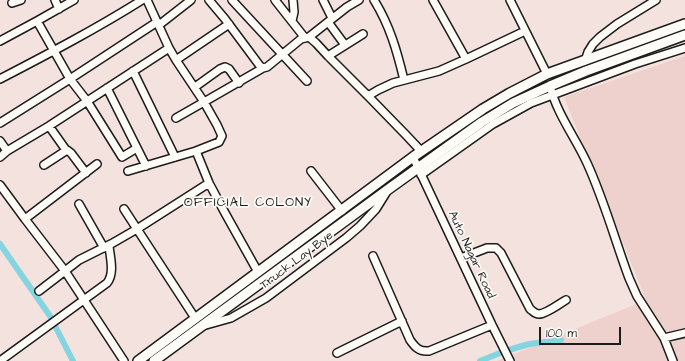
<!DOCTYPE html>
<html>
<head>
<meta charset="utf-8">
<style>
	body { margin:0 }
	#map { position:relative; width:685px; height:361px; overflow:hidden; background:#f4e2de; font-family:"Architects Daughter",sans-serif }
	canvas { display:block }
	.scale { position:absolute; left:539px; top:327px; width:82px; height:18px; box-sizing:border-box; border:2px solid #1c1c1c; border-top:0; padding-left:5px; font-size:12px; line-height:14px; white-space:nowrap; color:#1c1c1c; -webkit-text-stroke:3px #fdfcf7; paint-order:stroke }
</style>
</head>
<body>
<div id="map">
<canvas width="685" height="361"></canvas>
<div class="scale">100 m</div>
</div>
<script>
const context = document.querySelector('canvas').getContext('2d');
context.lineJoin = 'round';
function paint(path, color) { context.fillStyle = color; context.fill(path, 'evenodd'); }
function strokePath(path, color, width, dash) { context.strokeStyle = color; context.lineWidth = width; context.lineCap = dash ? 'butt' : 'round'; context.setLineDash(dash || []); context.stroke(path); }
function write(font, color, halo, rows, align = 'center') {
  context.font = font + ' "Architects Daughter",sans-serif'; context.lineWidth = 3.5; context.setLineDash([]); context.textBaseline = 'middle'; context.strokeStyle = halo; context.fillStyle = color; for (const [text, x, y, turn = 0] of rows) {
    context.save(); context.translate(x, y); context.rotate((+turn || 0) * Math.PI / 180); context.textAlign = isNaN(turn) ? turn : align; if (halo) context.strokeText(text, 0, 0); context.fillText(text, 0, 0); context.restore();
  }
}
paint(new Path2D(`
	M685,56V361H497L646,300L564,97Z`), '#eed0cc');
strokePath(new Path2D(`
	M0,244L50,316L73,361
	M480,361L505,351L529,344L561,340`), '#84d5df', 6);
const minor = new Path2D(`
	M55,0L59,9
	M147,0L169,48L176,60L204,102L176,118
	M209,0L225,19L260,66L263,68
	M232,0L307,81
	M275,0L305,38
	M323,0L332,18
	M374,0C390,26 397,51 404,80
	M433,0L466,59
	M510,0L547,74
	M12,3L21,0
	M37,21L70,79L87,101L122,157L137,148
	M292,21L294,12L293,0
	M328,22L345,45
	M159,25L191,0
	M309,37L316,43L328,56L368,96L406,135L421,151
	M0,41L37,21L74,0
	M328,56L363,34
	M176,60L229,24
	M585,61L588,52L593,44L600,37L617,24L656,0
	M133,71L175,157
	M0,79C48,54 96,29 142,0
	M550,86C557,114 575,137 587,163C604,200 615,240 629,278L637,296L664,338L673,361
	M195,87L220,69L225,67L229,69L239,83
	M107,88L146,166
	M368,96L378,90L393,83L439,71L466,59L525,31
	M0,123L70,79L157,22
	M49,126L66,150
	M0,141L7,151L49,126L169,48
	M0,157L7,151
	M413,157L492,325L510,361
	M44,165L67,150L71,153L86,173
	M128,171L196,151
	M311,171L342,211
	M421,175L493,124L531,103L635,64L685,48
	M0,185L25,219
	M79,204L104,248
	M124,209L137,229L111,244L79,260L65,271L124,361
	M373,256L410,340C415,347 419,352 429,351L492,325
	M461,258L487,248H496L501,253L530,309C533,311 535,314 539,314C546,314 559,304 566,300
	M258,272L225,213L209,183L196,151L219,142L222,136L217,125L204,102L263,68L267,67L301,39L309,37L347,7L359,0
	M39,291L65,271L25,219L97,164
	M195,318L137,229L209,183
	M206,325L231,318L266,298L346,238L360,226L376,209L386,193
	M664,338L685,333
	M337,353L402,321
	M0,361L107,283C115,273 110,257 109,246`);
const major = new Path2D(`
	M138,361L413,157L483,109L510,93L547,74L685,24
	M154,361L390,188L482,122L513,103L550,86L586,71L685,35`);
strokePath(minor, '#1c1c1c', 10);
strokePath(major, '#1c1c1c', 12);
strokePath(minor, '#fdfcf7', 7);
strokePath(major, '#fdfcf7', 9);
write('12px', '#1c1c1c', '#fdfcf7', [
	["Auto Nagar Road",471,255,65],
	["Truck Lay Bye",297,261,-37]
]);
context.letterSpacing = '1px';
write('13px', '#1c1c1c', '#fdfcf7', [
	["OFFICIAL COLONY",248,203]
]);
context.letterSpacing = '0px';
</script>
</body>
</html>
